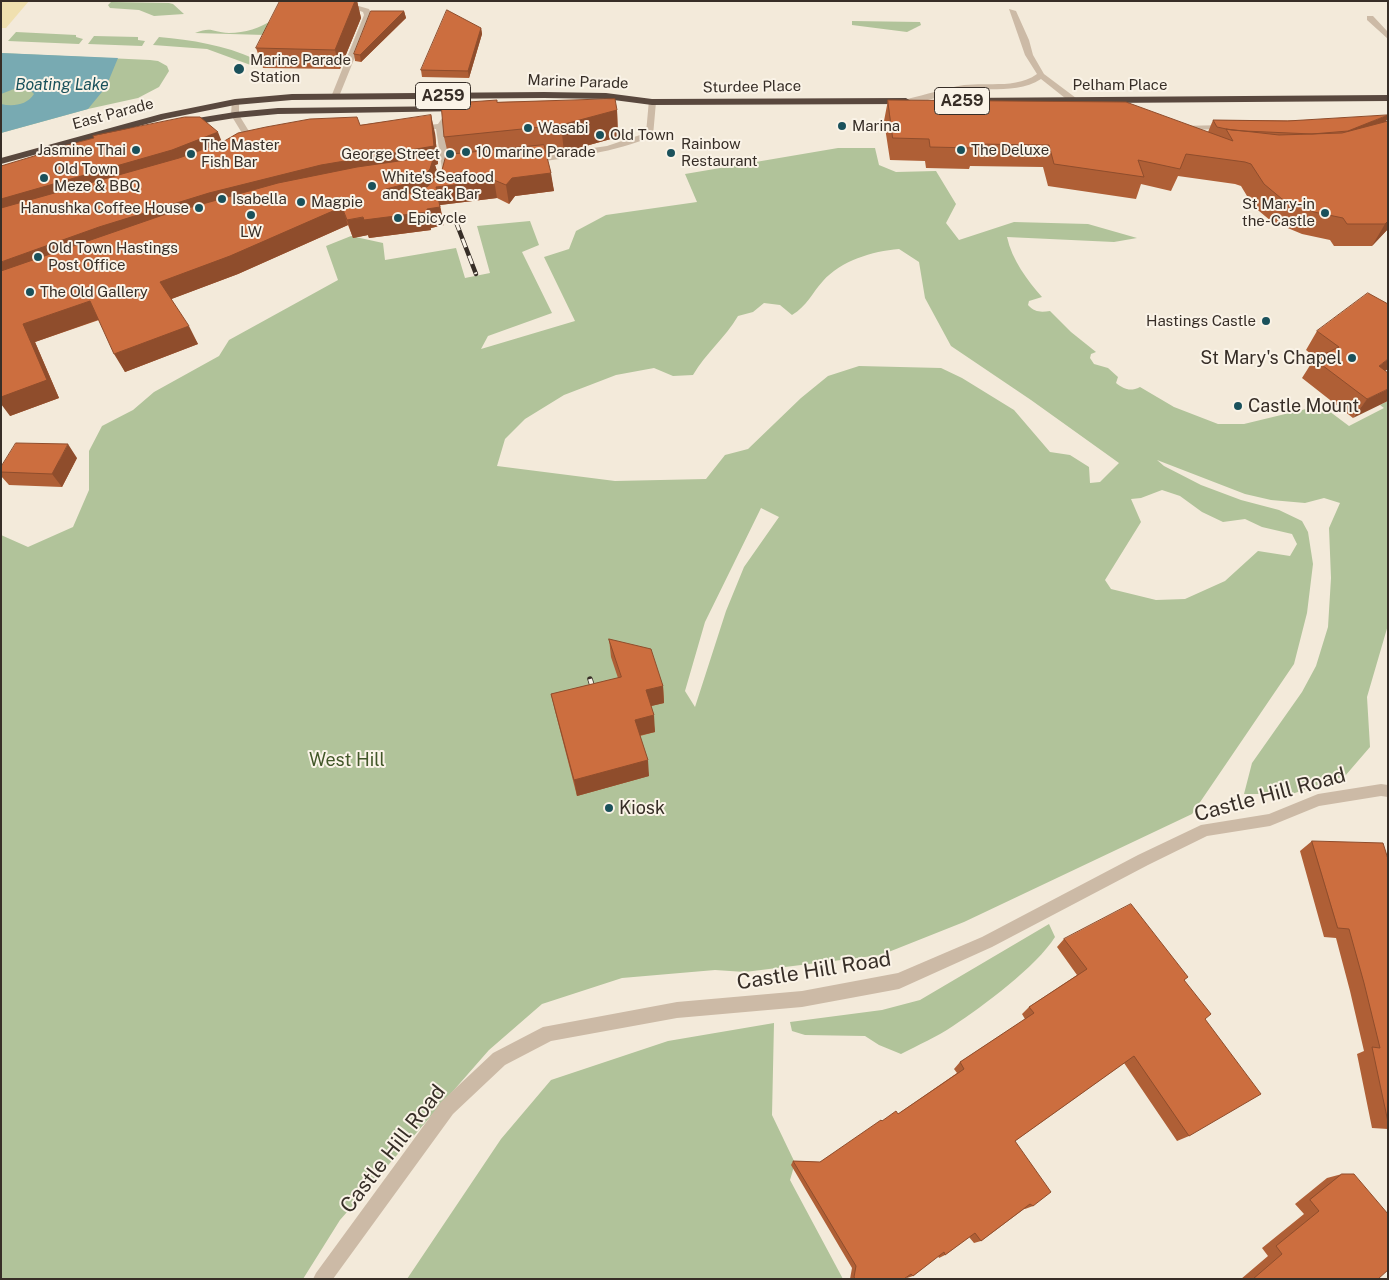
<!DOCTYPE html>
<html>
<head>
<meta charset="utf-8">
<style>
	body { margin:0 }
	#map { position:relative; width:1389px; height:1280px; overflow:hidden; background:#f3eada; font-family:"Public Sans",sans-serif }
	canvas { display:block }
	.frame { position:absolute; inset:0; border:2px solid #372e27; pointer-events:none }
</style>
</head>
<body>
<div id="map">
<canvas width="1389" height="1280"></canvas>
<div class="frame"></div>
</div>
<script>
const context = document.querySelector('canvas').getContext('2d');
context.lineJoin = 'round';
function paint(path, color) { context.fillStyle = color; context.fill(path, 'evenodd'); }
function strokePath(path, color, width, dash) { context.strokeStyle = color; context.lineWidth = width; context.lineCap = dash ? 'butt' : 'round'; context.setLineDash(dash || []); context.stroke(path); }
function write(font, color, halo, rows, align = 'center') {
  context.font = font + ' "Public Sans",sans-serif'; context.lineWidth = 4; context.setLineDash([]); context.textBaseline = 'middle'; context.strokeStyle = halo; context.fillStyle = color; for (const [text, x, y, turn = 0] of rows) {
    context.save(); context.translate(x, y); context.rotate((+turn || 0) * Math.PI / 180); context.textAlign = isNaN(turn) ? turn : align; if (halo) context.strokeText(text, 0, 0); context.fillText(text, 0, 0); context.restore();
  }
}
paint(new Path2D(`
	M111,2L169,3L173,4L184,14L154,16L139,10L110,8L108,5Z
	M274,19L265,35L195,33C212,26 212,32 229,33C245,33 260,28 274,19Z
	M852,21L920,22L921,25L907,32L852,25Z
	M16,32L76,35V37L83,39L79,44L8,41Z
	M94,36L138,37V40L145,41L142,46L88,44Z
	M159,37C192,40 224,45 255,59L253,63L256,67L207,49L153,45Z
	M1,53L150,60L158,61L167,66L169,71L159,87L138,98L88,109L1,133Z
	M838,148H875L879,165L896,172L936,171L956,204L946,223L959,240L1014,222L1088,224L1137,238L1114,242L1007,237C1012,260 1027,280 1042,297L1029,301L1028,305C1035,313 1042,312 1050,311L1071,332L1096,352L1091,354L1090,358L1094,364L1108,368L1118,377L1116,383C1124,389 1130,392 1140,387L1174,407L1218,424H1244L1310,408L1320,410L1325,408L1349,426L1384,408L1380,405L1388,401V625L1367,697L1370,747L1345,776L1292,794H1244L1252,763L1302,692L1316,666L1328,627L1331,578L1329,528L1340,503L1324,498L1305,503L1271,500L1245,494L1157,460L1164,466L1201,485L1241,500L1279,510L1302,521L1308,532L1313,564L1307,613L1294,664L1192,814L964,922L881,955L745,972L715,970L622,978L542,1004L489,1050L340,1220L303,1279H1V535L28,547L73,527L89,490V451L102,426L133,410L154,392L219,356L229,340L338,280L326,246L351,236L383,243L385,260L456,248L465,278L490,273L477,226L530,221L539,245L522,252L552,313L488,336L481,349L575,321L544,257L569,249L576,231L606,215L697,202L685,174ZM899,249L919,262L925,298L951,346L1031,400L1119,463L1100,482L1090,483L1089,467L1070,455L1050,452L1014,410L962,378L941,368L859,366L828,376L801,398L748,449L725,455L706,479L615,481L497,466L505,439L525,419L564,395L616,375L654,368L673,376L693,375C706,353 725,338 738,316L753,312L764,303L780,305L792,315C807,306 812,293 823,281C841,261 872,251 899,249ZM1162,490L1180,496L1202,512L1223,522L1245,519L1262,527L1292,534L1297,544L1290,556L1258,551L1225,581L1185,599L1156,600L1111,589L1105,580L1141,522L1131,499L1141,498ZM761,508L779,517L744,567L726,611L695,707L685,691L705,622Z
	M1049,924L1055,937C1036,967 983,1006 953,1026C937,1037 918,1045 901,1054L879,1045L865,1036L805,1035L792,1031L790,1022L882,1010L920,1000Z
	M774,1023L772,1115L795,1163L790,1180L843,1279H407L501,1139L551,1080L668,1041Z`), '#b1c39a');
paint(new Path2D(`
	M1,1H29L6,28H1Z`), '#f0e0af');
paint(new Path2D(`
	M1,53L118,58L106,87L88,109L1,133V104C13,107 27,105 34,94L30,90L14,89L1,94Z`), '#78aab2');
paint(new Path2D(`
	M311,1H317L318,4L355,5L369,9L372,15L338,99L331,97L364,15L363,12L354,9L312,7Z
	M1009,9L1016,11L1029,40L1033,55L1044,74L1076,98V102H1070L1041,79C1017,95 984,86 957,91C942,95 922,104 907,103V99C926,95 945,88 964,85C989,82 1016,89 1037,74L1025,55Z
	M1367,16H1373L1388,32V39L1367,20Z
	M232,100L239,102V115L255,141L254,143H248L231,115Z
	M649,100L656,102L653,136C614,153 572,157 531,163L527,160L531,157L607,146L646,133Z
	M449,108L456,110L444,126L450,169L446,177L443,178L439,175L442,169L436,129L418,130L414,128L418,126L438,124Z
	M1226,125H1229V129L1179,130L1175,128L1179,126Z
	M1381,784L1388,785V797L1381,796L1319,806L1270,826L1207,836L1148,865L992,947L899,989L802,1007L677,1018L551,1041L505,1065L453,1114L333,1279H313L316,1273L441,1102L493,1053L543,1027L677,1002L802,991L898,973L982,937L1138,855L1201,825L1269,814L1318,794Z`), '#ccbaa6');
paint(new Path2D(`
	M544,92L606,93L652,99L906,98L911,101L906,104L652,105L606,99L544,98L292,100L235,105L165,119L1,164V158L161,114L235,99L292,94Z
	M1388,95V101L959,104L954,101L959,98Z
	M461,106L464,107V111L278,114L235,118L185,126L180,123L185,120L235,112L278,108Z`), '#59483e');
const railFar1 = new Path2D(`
	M456,222L476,274`);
const rail = new Path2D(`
	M590,679L596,698`);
strokePath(railFar1, '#372e27', 4.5);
strokePath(rail, '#372e27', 5.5);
strokePath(railFar1, '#faf3e7', 3, [9]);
strokePath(rail, '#faf3e7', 4, [11]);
paint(new Path2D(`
	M355,1H357L361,18L340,69L263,68L256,48Z
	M404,11L406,18L361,62L355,61L354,54Z
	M481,28L482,34L469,78L422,77L421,70Z
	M888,100L1208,132L1213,120L1386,121L1388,229L1372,246H1334L1330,240L1302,234L1271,221L1253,206L1241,186L1235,184L1178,176L1171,191L1141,184L1136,199L1048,186L1043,167L970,166L969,169L926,168L925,161L890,160L884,121Z
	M497,102L617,110L618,137L564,152L546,154L554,191L515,196L509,204L497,198L440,205L444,225L431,228V230L369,238L368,235L353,238L348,225L238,274L171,299L198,344L125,372L99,320L35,342L59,398L10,416L1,166L222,142L360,125L435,133L438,164L435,165L438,174L436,179L442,170L448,154L444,137Z
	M1317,331L1388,373L1353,418L1302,378L1314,359L1316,358L1306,350Z
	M77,458L62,487L9,485L1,476V467Z
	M609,639L663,686L664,703L651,706L655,732L640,736L649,776L577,796L555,711L551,694L618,678L611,657Z
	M1312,841L1388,859V1129L1372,1128L1357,1054L1364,1051L1350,991L1336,938L1324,937L1300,851Z
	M1064,939L1184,980L1205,1019L1189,1136L1177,1141L1124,1063L1015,1141L1033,1206L1025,1209H1024L981,1241L974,1243L969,1237L945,1255L939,1258L938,1256L913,1276L907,1278V1277L904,1279H850L852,1268L791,1165L793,1161L820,1162L882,1121L898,1114L957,1073L954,1069L960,1062L1025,1019L1022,1014L1029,1007L1077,975L1057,947Z
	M1342,1174L1378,1279H1241L1268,1256L1262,1248L1304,1214L1295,1204L1327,1178Z`), '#af5f36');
paint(new Path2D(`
	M355,1H357L361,18L340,69L335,50Z
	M404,11L406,18L361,62L360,55Z
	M481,28L482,34L469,78L468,71Z
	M617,110L618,137L564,152L561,125Z
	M431,115L435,133L438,164L435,165L438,174L434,187L391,207L384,191L1,284V262L99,227Z
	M1388,115V118L1382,128L1341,144L1348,131Z
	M218,132L225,150L1,220V199Z
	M551,173L554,191L515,196L509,204L506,185L512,178Z
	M494,180L497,198L440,205L436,187Z
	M342,207L348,225L238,274L169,300L160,282Z
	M440,207L444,225L431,228V230L369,238L368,235L353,238L347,220Z
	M1388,221V229L1372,246L1385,224Z
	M90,301L100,319L35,342L59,398L10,416L1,404V397L23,324Z
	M189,326L198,344L125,372L114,354Z
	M1388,359V369L1366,385L1379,366Z
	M1388,389V401L1353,418L1367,399Z
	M68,444L77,458L62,487L52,474Z
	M663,686L664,703L647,707L646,690Z
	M654,715L655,732L637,736L635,720Z
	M648,760L649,776L577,796L574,780Z`), '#8f4d2c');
const building = new Path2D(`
	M280,1H355L335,50L256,48Z
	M447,10L481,28L468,71L421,70Z
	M371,11H404L360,55L354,54Z
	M615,99L617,110L561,125L444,137L441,104L497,100V102Z
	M888,100L1126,102L1233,141L1226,129L1279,135L1342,133L1388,121V221L1385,224H1347L1343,218L1314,212L1282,199L1264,184L1251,164L1245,162L1186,154L1180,169L1138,160L1144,177L1054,164L1049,145L974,144V148L930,147L929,139L893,138Z
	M431,115L434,146L321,165L209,193L99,227L1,262V208L179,158L221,143L238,133L266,127L310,119L357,117L360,125Z
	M1388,115L1348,131L1312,134L1244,131L1231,130L1217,127L1213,120L1287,121Z
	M185,117H200L218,132L172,150L1,199V166L44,153V151L94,138L93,136Z
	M544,145L551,173L512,178L506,185L494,180L436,187L440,207L427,209V212L364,220L363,217L347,220L342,207L230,256L160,282L189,326L114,354L90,301L23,324L47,380L1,397V271L163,215L278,183L357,167L434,156L430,169L421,180L386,189L384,191L393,195L411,193L427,187L438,177L442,170L446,155Z
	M1368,293L1388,304V359L1379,366L1388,373V389L1367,399L1314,359L1339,347L1317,331Z
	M16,443L68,444L52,474L1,472V467Z
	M609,639L651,649L663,686L646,690L654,715L635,720L648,760L574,780L551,694L621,677Z
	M1312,841L1383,843L1388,859V1122L1372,1047L1380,1048L1364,983L1349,929L1338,928Z
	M1131,904L1188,977L1184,980L1211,1014L1205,1019L1261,1094L1189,1136L1134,1056L1015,1141L1051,1192L1033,1206L1030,1204L981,1241L975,1233L945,1255L944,1252L913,1276L911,1274L904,1279H855L854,1277L856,1266L793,1161L820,1162L881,1120L882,1121L896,1111L898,1114L964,1069L960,1062L1034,1013L1029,1007L1087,969L1064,939Z
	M1342,1174H1354L1388,1214V1270L1378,1279H1253L1282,1254L1276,1246L1319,1211L1310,1200Z`);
paint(building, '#cc6e3f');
strokePath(building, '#8f4d2c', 1);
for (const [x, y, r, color] of [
	[239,69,6,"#1a515b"],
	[842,126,5,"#1a515b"],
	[528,128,5,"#1a515b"],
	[600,135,5,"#1a515b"],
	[136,150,5,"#1a515b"],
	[961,150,5,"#1a515b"],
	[466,152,5,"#1a515b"],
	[671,153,5,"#1a515b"],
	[191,154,5,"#1a515b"],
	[450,154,5,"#1a515b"],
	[44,178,5,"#1a515b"],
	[372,186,5,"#1a515b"],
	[222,199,5,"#1a515b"],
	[301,202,5,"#1a515b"],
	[199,208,5,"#1a515b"],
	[1325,213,5,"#1a515b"],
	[251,215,5,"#1a515b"],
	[398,218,5,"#1a515b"],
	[38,257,5,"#1a515b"],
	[30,292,5,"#1a515b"],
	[1266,321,5,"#1a515b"],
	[1352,358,5,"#1a515b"],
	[1238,406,5,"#1a515b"],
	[609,808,5,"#1a515b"]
]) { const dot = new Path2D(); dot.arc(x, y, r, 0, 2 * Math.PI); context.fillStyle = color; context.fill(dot); strokePath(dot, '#faf3e7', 2); }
write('15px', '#372e27', '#faf3e7', [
	["Marine Parade",250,60],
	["Station",250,77],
	["Marina",852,126],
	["Wasabi",538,128],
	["Old Town",610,135],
	["Rainbow",681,144],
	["Restaurant",681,161],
	["The Master",201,145],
	["Fish Bar",201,162],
	["Jasmine Thai",126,150,"right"],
	["The Deluxe",971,150],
	["10 marine Parade",476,152],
	["George Street",440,154,"right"],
	["Old Town",54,169],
	["Meze & BBQ",54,186],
	["White's Seafood",382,177],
	["and Steak Bar",382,194],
	["Isabella",232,199],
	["Magpie",311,202],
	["St Mary-in",1315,204,"right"],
	["the-Castle",1315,221,"right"],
	["Hanushka Coffee House",189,208,"right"],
	["Epicycle",408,218],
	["LW",251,232,"center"],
	["Old Town Hastings",48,248],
	["Post Office",48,265],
	["The Old Gallery",40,292],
	["Hastings Castle",1256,321,"right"]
], 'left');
write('15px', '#372e27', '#faf3e7', [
	["Marine Parade",578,82,2],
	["Pelham Place",1120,85],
	["Sturdee Place",752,87,-1],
	["East Parade",113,114,-15]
]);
write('italic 16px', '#1a515b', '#faf3e7', [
	["Boating Lake",62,85]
]);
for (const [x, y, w] of [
	[443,96,55],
	[962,101,55]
]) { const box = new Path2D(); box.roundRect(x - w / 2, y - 13.5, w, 27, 4); context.fillStyle = '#faf3e7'; context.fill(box); strokePath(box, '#372e27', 1); }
write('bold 16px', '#372e27', null, [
	["A259",443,96],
	["A259",962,101]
]);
write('18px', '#372e27', '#faf3e7', [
	["St Mary's Chapel",1342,358,"right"],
	["Castle Mount",1248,406],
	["Kiosk",619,808]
], 'left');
write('18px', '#425729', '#faf3e7', [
	["West Hill",347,760]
]);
write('21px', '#372e27', '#faf3e7', [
	["Castle Hill Road",1270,795,-15],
	["Castle Hill Road",814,971,-9],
	["Castle Hill Road",393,1149,-52]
]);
</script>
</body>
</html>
